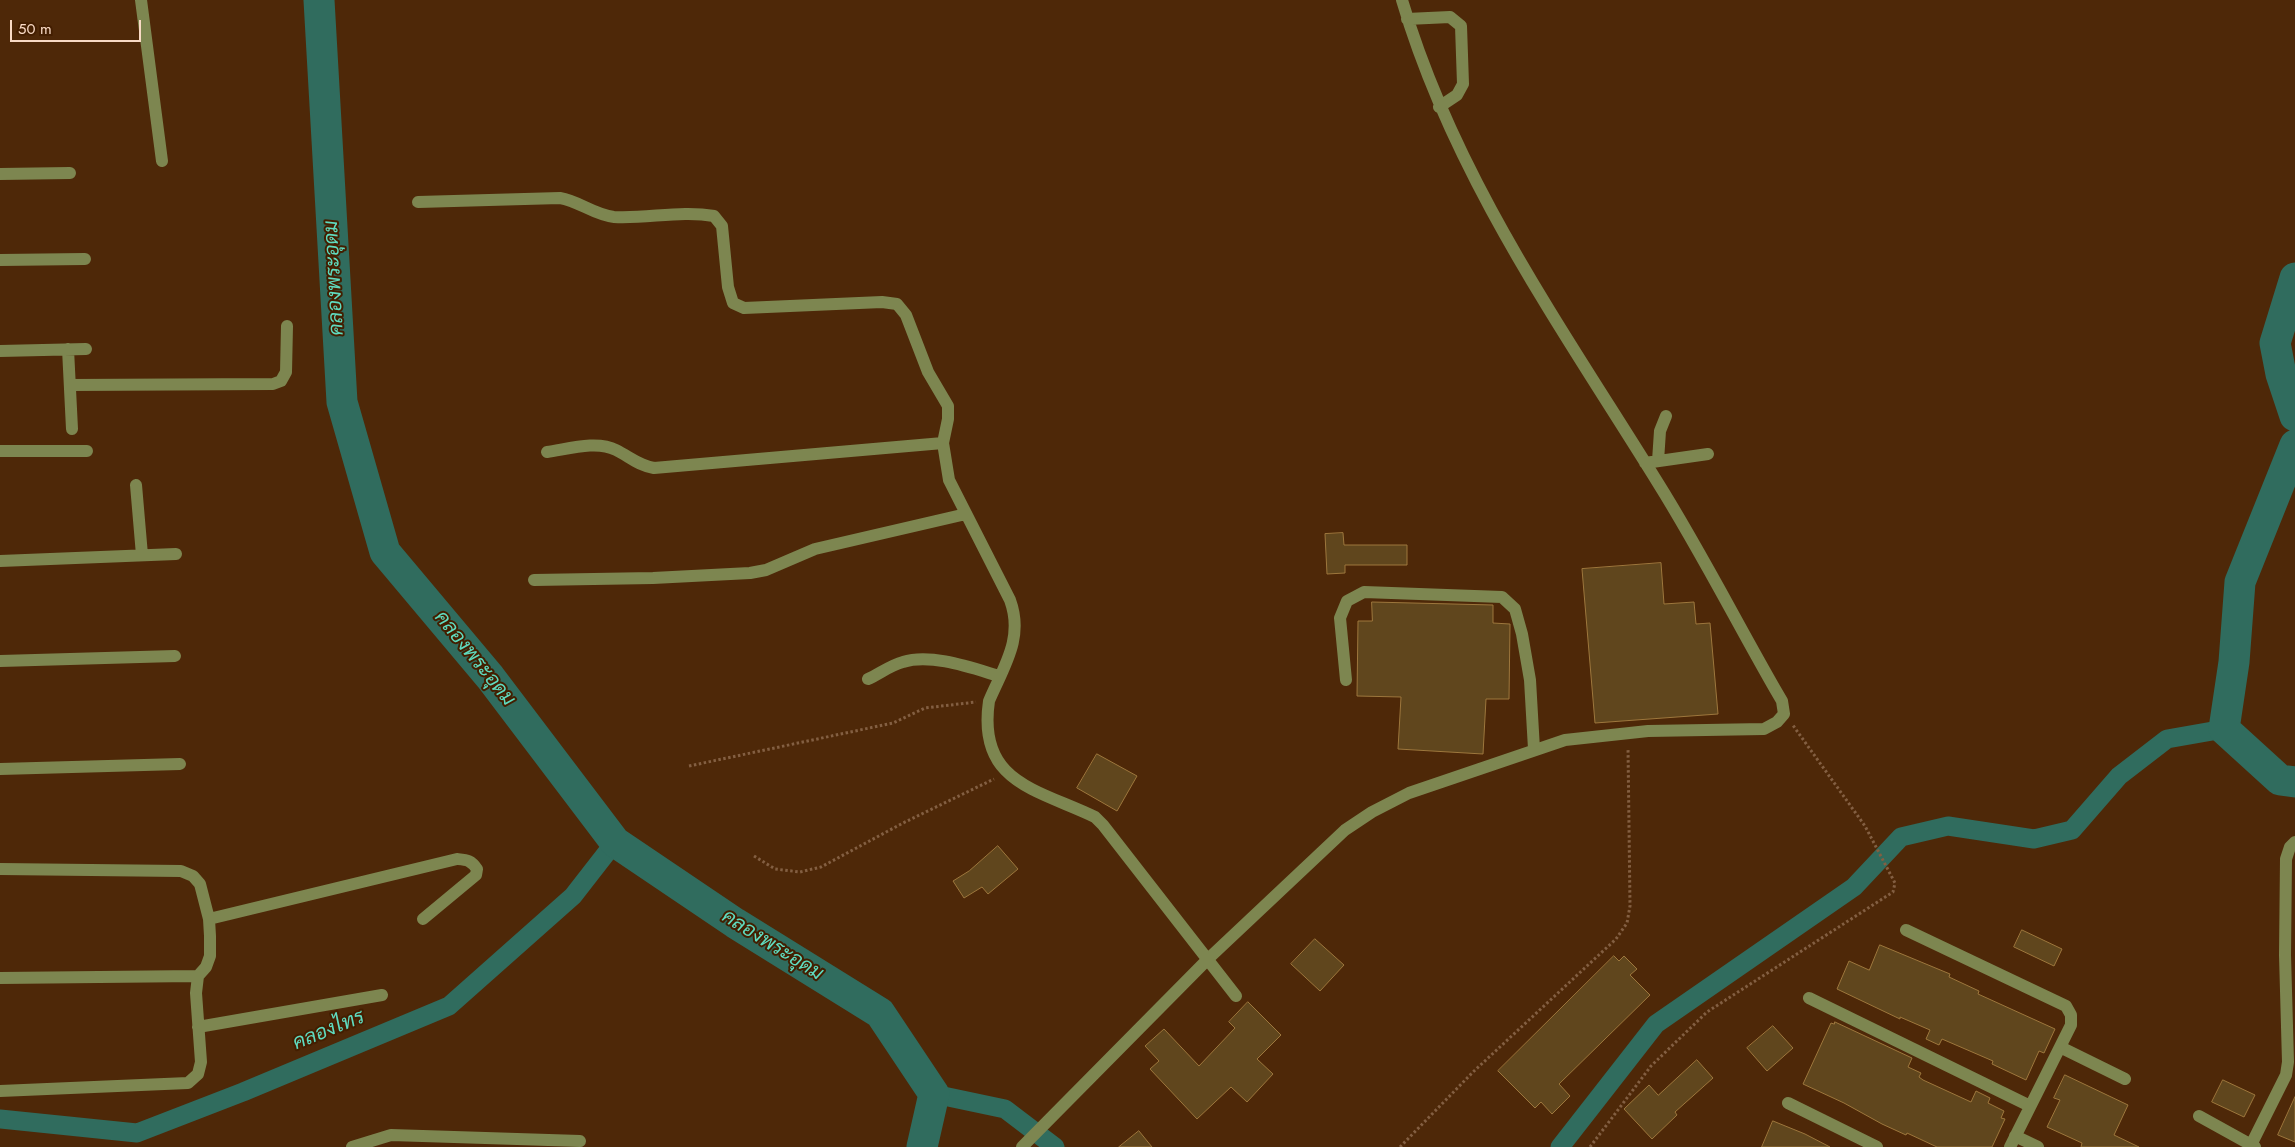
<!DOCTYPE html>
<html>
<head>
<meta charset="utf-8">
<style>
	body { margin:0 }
	#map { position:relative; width:2295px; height:1147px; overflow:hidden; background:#4e2808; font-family:Jost,sans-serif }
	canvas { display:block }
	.scale { position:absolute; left:10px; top:20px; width:131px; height:22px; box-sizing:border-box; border:2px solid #f9dac5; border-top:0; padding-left:6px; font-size:15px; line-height:18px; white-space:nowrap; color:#f9dac5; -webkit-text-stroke:4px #431e00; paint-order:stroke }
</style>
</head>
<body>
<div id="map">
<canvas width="2295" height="1147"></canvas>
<div class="scale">50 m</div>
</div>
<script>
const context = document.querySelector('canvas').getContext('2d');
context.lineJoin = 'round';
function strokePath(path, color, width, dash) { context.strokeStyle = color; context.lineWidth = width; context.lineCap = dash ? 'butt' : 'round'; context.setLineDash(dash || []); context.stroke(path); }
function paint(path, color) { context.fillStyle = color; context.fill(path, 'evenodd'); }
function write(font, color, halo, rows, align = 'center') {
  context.font = font + ' Jost,Sarabun,sans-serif'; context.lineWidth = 4; context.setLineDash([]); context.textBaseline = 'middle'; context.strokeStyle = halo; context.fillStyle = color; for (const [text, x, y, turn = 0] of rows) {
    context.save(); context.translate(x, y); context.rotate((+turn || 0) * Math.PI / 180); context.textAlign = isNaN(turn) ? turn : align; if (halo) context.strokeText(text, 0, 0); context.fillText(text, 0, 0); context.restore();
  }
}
strokePath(new Path2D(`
	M934,1094L1005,1109L1055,1147
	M0,1119L137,1133L243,1092L449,1006L573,896L615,842
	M1560,1147L1656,1024L1854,887L1901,837L1948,826L2034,839L2072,830L2119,776L2167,739L2224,729`), '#306c5e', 19);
strokePath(new Path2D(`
	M319,0L342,402L385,552L490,677L615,842L735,923L880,1013L934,1094L922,1147
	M2295,278L2275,343L2281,374L2295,416
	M2295,445L2240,582L2234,662L2224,729L2280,780L2295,782`), '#306c5e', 31);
const building = new Path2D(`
	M1343,533L1344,545H1407V565H1345V573L1327,574L1325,534Z
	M1661,563L1664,604L1694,602L1696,624L1710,623L1718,714L1595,723L1582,569Z
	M1372,602L1493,605V623L1510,624L1509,699H1486L1483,754L1398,749L1401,697L1357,696L1358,621H1372Z
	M1097,754L1137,776L1117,811L1077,788Z
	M998,846L1018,869L988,894L982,887L964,898L953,881L969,871Z
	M2022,930L2062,949L2054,966L2014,947Z
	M1315,939L1344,965L1320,991L1291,964Z
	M1880,945L1950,974L1949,977L1979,991L1978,994L2055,1029L2044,1053L2039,1051L2026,1080L1992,1064L1993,1061L1942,1039L1939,1045L1926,1039L1930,1030L1900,1017V1019L1837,989L1849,961L1869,970Z
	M1614,956L1619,961L1624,956L1637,969L1630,975L1650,995L1559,1084L1570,1096L1552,1114L1541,1102L1535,1108L1498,1071Z
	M1248,1002L1281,1035L1257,1059L1273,1074L1247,1102L1231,1087L1197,1119L1150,1069L1159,1061L1145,1046L1164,1029L1199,1066L1235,1028L1229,1022Z
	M1835,1022L1912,1058L1908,1067L1921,1073L1919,1077L1923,1080L1971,1102L1976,1091L1990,1098L1988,1103L2004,1111L2001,1118L2005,1119L1992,1147H1937L1907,1133L1906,1135L1882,1124L1844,1103L1803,1084L1831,1023L1834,1024Z
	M1773,1026L1793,1048L1767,1071L1747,1048Z
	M1697,1060L1713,1078L1675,1112L1677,1115L1652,1139L1624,1109L1649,1085L1658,1095Z
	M2065,1075L2128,1105L2114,1135L2139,1147H2081L2082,1143L2047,1127L2060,1100L2054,1098Z
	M2223,1080L2255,1095L2244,1117L2212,1102Z
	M2295,1097V1142L2278,1135Z
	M1773,1121L1805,1134L1830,1147H1762Z
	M1139,1131L1152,1147H1119Z`);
paint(building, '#60461d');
strokePath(building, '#9d773d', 1);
strokePath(new Path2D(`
	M689,766L893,723L925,708L976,702
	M754,856L775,869L800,872L821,867L903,823L994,779
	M1400,1147L1473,1072L1616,939L1627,923L1630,906L1628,748
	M1590,1147L1651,1066L1707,1012L1893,892L1895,883L1865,826L1792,724`), '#835f42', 3, [2.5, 2.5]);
strokePath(new Path2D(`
	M141,0L162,161
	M1407,19L1450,17L1461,26L1463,84L1457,95L1439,107
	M0,174L70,173
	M418,202L560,198C579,201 594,215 614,217C647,219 681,210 714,216L722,226L728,287L733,303L744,308L882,302L897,304L906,315L928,372L948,406V419L943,443
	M0,260L85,259
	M68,349L72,429
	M0,351L86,349
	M70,385L273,384L281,381L286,372L287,326
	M0,451H87
	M547,452C568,449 597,440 616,450C630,457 638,465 654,468L943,443L949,480L1010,600C1024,638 1004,666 989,701C977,783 1037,789 1095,817L1103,825L1236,996
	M1658,461L1660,431L1666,416
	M1645,463L1708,454
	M136,485L142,555
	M0,561L176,554
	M534,580L653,578L750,573L766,570L815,549L966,514
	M0,661L175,656
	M868,679C879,674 891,665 903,662C931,653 972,668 999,676
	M1346,680L1340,618L1347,601L1364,592L1502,597L1515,609L1522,634L1530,680L1534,749
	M0,769L180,764
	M0,869L181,871L193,876L200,884L209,919L210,936V956L206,967L198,976L196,993L201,1062L198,1074L188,1083L0,1091
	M209,919L457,859C467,860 471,860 477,869L476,875L423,919
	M1906,930L2066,1006L2071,1015V1025L2010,1147
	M0,978L198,976
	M1809,998L2030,1106
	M198,1027L382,995
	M2060,1047L2125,1079
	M1788,1103L1877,1147
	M2199,1116L2255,1147
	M2015,1136L2038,1147
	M352,1147L391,1135L580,1141
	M1022,1147L1208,959L1345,830L1372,812L1409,793L1565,740L1648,731L1764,729L1777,722L1784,714L1782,701L1775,689C1736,621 1700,550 1658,483C1562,328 1454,177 1402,0
	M2250,1147L2286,1075L2288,1062L2285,955L2286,859L2290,847L2295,842`), '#7d8650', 12);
write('italic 20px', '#5fdbbf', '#431e00', [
	["คลองพระอุดม",335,278,-93],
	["คลองพระอุดม",474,659,51],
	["คลองพระอุดม",772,946,32],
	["คลองไทร",329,1031,-22]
]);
</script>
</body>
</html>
